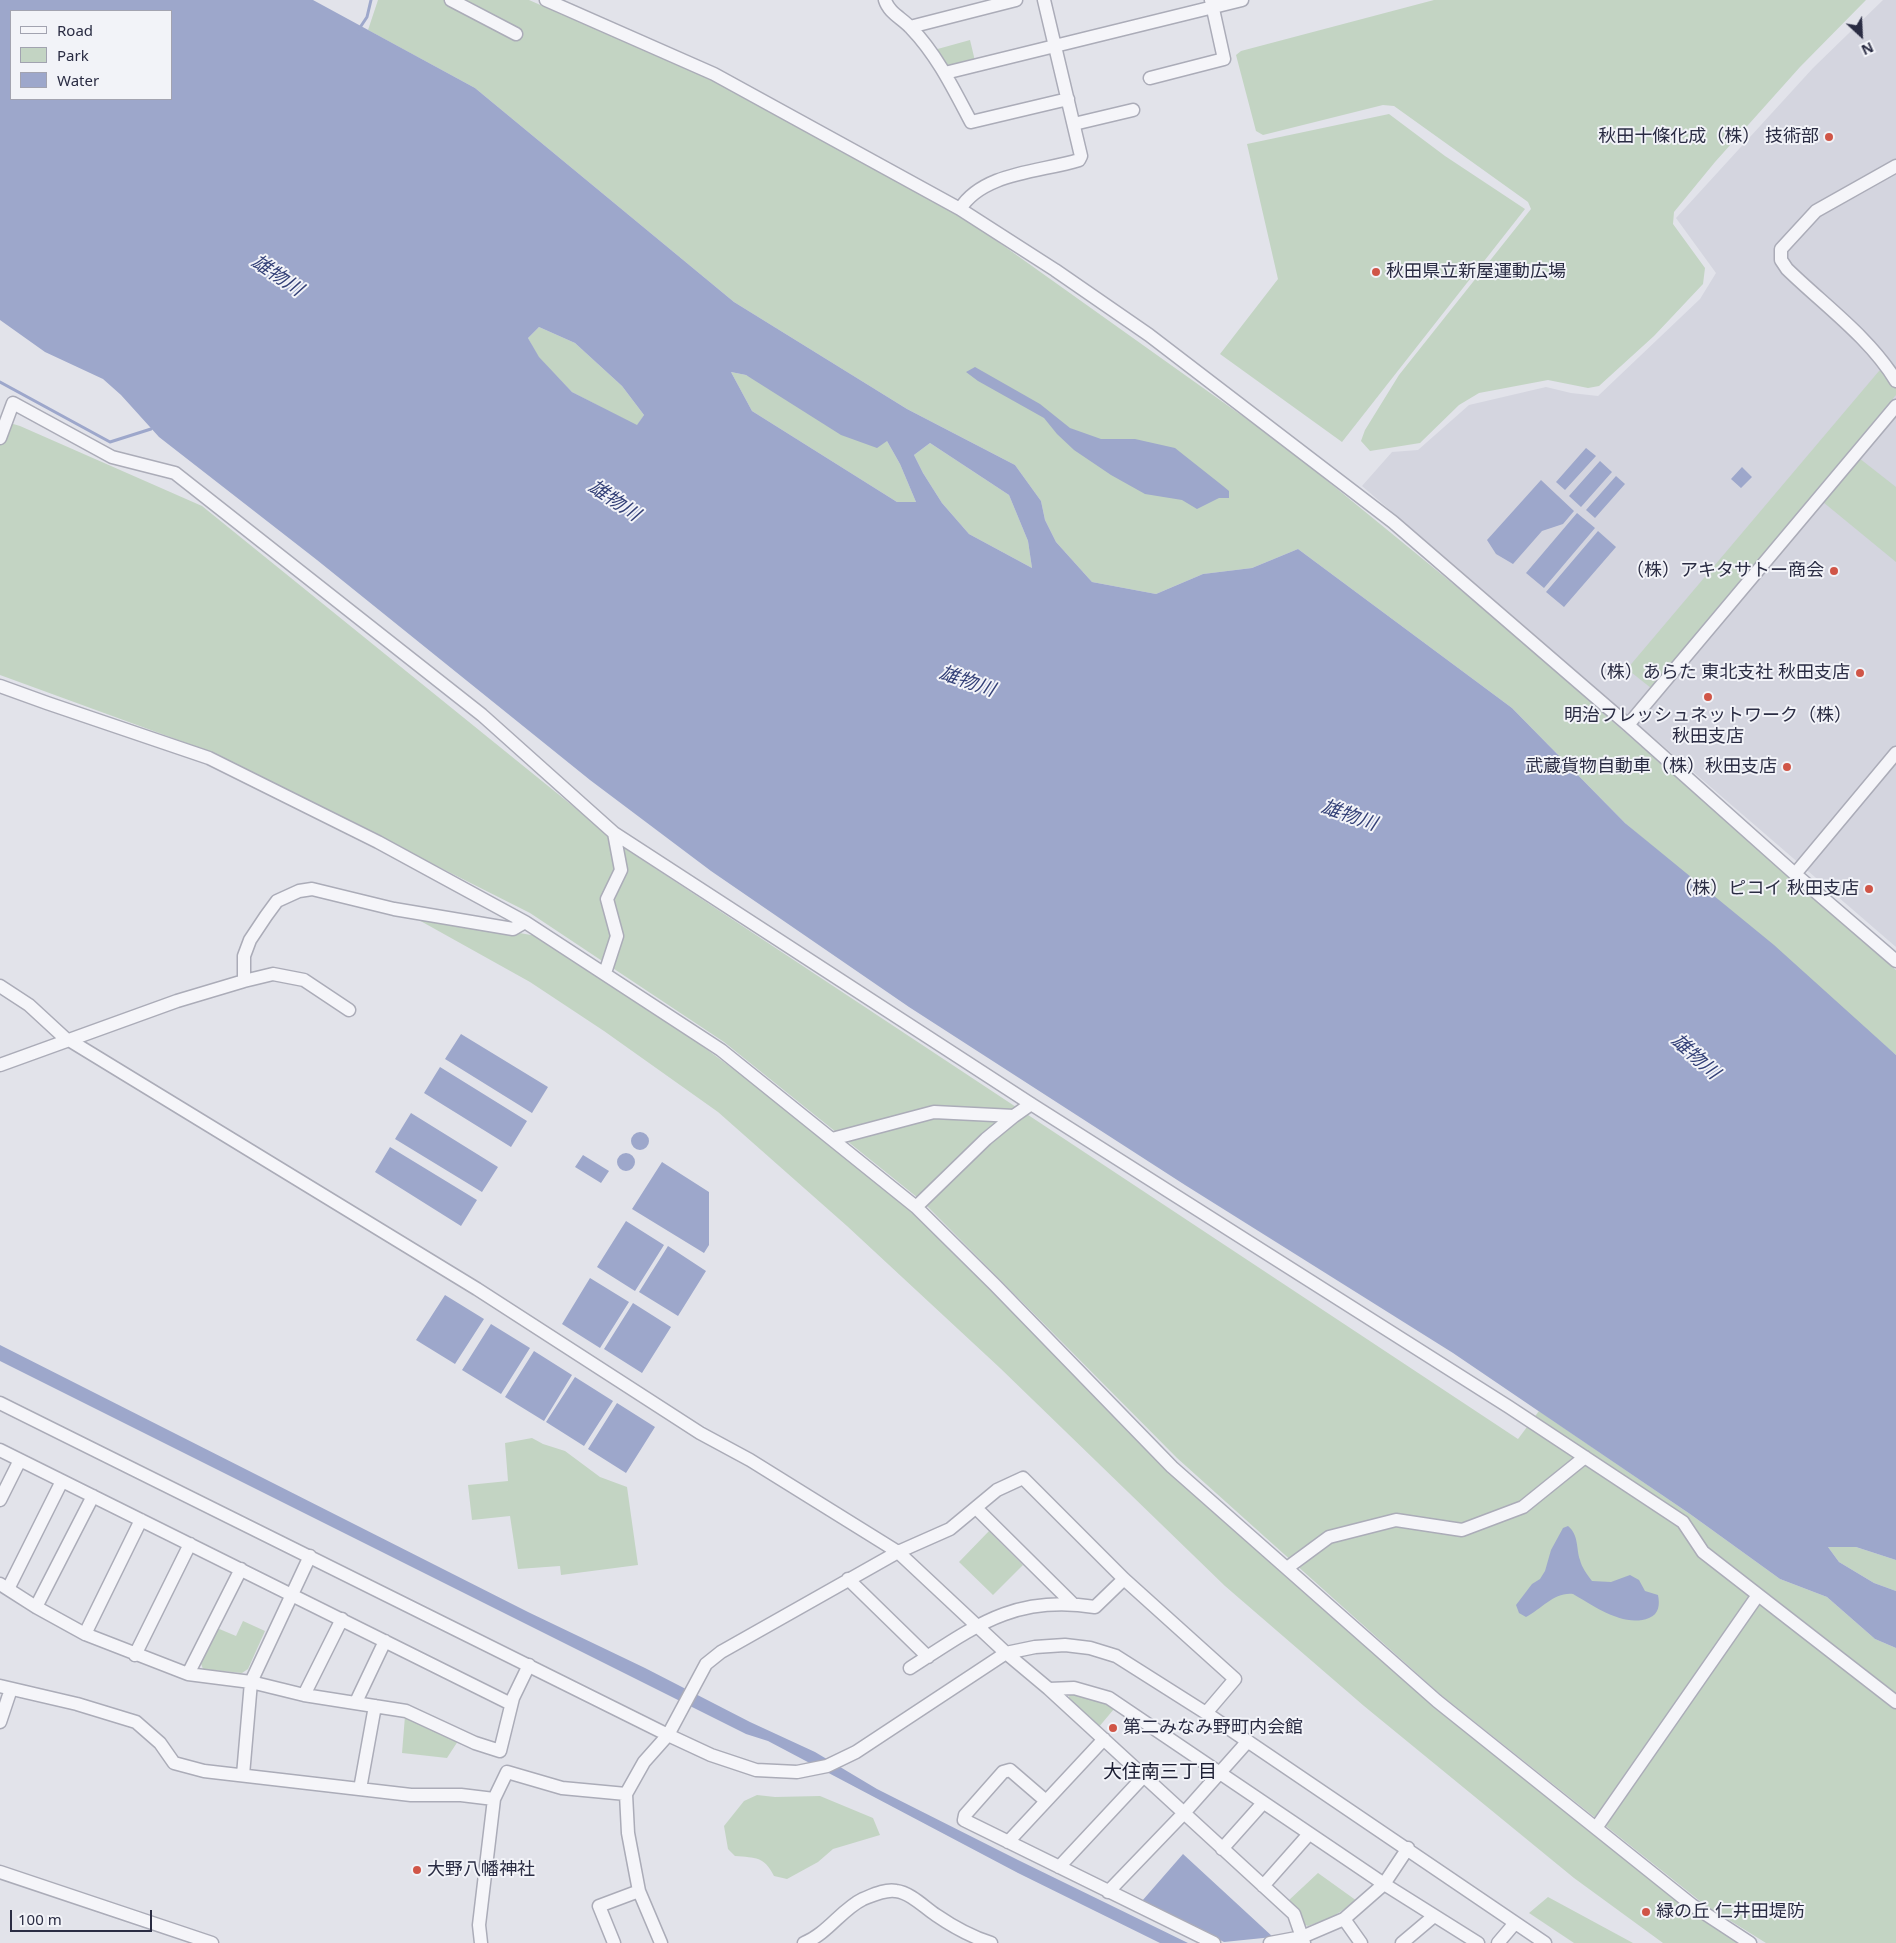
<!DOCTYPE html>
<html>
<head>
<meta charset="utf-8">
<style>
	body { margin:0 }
	#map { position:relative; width:1896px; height:1943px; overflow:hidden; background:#e2e3ea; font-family:"Noto Sans",sans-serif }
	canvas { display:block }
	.legend { position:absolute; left:10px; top:10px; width:162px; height:90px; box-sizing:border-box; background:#f2f3f8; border:1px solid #a2a3b0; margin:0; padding:6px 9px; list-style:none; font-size:15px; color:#2a2c43 }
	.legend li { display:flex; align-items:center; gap:10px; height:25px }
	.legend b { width:25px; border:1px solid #a2a3b0 }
	.north { position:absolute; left:1836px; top:10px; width:50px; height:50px; -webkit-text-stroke:4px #f2f3f8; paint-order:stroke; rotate:155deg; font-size:14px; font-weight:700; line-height:20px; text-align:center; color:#2a2c43 }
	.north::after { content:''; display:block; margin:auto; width:18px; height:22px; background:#2a2c43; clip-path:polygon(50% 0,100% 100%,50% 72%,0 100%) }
	.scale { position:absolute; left:10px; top:1910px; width:142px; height:22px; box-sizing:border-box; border:2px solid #2a2c43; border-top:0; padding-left:6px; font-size:15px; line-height:18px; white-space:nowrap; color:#2a2c43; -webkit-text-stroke:4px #f2f3f8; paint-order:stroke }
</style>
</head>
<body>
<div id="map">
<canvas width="1896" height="1943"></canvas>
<ul class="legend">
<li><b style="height:6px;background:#f5f5f9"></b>Road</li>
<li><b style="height:14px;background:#c3d4c3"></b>Park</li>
<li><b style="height:14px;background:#9da7cb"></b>Water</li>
</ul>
<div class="north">N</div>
<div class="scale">100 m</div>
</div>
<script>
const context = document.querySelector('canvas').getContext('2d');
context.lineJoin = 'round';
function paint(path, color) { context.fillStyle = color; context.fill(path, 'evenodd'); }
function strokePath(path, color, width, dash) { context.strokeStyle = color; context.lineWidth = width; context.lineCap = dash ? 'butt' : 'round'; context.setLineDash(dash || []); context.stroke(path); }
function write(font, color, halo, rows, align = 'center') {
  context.font = font + ' "Noto Sans","Noto Sans JP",sans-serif'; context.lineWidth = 4; context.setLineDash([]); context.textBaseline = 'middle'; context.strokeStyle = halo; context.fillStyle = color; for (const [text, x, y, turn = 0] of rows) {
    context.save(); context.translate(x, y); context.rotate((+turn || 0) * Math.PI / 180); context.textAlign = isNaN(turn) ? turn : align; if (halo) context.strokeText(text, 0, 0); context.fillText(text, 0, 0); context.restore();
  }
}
paint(new Path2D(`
	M1883,0H1896V947L1362,486L1392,452L1418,450L1469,405L1546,387L1571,393L1598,396L1700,299L1716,273L1676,218L1813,68Z`), '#d4d5df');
paint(new Path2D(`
	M378,0H529L716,82L966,219L1286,447L1490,614L1896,970V1055L1625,823L1512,708L1298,549L1252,568L1203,574L1156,594L1092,582L1056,542L1045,520L1041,501L1015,465L907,409L734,302L475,88L368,30Z
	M1434,0H1866L1800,67L1715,162L1674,212L1673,224L1705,268L1703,284L1654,336L1599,386L1588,388L1548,380L1479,393L1459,405L1420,443L1370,451L1361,441L1365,430L1399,375L1531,209L1528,202L1394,106L1383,105L1263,135L1256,131L1236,55L1241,51Z
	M970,40L975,61L946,68L934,50Z
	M1389,114L1445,156L1525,209L1342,442L1220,354L1278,279L1247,144Z
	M539,327L575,343L622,386L644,415L637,426L572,392L538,357L528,338Z
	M1885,368L1896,386V395L1651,688L1627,669L1879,371Z
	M731,372L746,375L887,441L900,464L916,502H897L752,411Z
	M0,420L20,426L202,506L626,849L1518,1439L1539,1411L1690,1514L1780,1579L1827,1597L1875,1639L1896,1648V1943H1766L1705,1905L1441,1695L1177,1458L923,1202L724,1042L530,913L211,752L0,675Z
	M930,443L1009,495L1028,541L1032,568L969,534L942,503L923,473L914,455Z
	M1859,458L1896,487V562L1823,502Z
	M408,914L537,936L694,1040L801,1119L914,1210L1171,1469L1422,1694L1743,1943H1663L1574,1878L1364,1706L1225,1586L1000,1368L847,1226L718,1112L604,1031L530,982Z
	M532,1438L543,1444L565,1451L600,1477L627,1487L638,1565L561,1575L560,1566L518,1569L510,1516L472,1520L468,1485L508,1481L505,1443Z
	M989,1531L1023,1565L993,1595L959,1562Z
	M1828,1547H1856L1896,1560V1591L1874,1583L1839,1562Z
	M243,1621L265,1631L248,1669L242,1673L203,1669L200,1661L217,1628L236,1636Z
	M1070,1693L1102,1702L1114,1709L1098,1728L1068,1701Z
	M405,1716L458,1741L447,1758L402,1753Z
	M757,1795L775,1797L820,1796L873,1818L880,1835L833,1849L818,1862L787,1879L774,1876C764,1856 756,1858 735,1856L728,1849L724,1826L744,1801Z
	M1318,1873L1357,1901L1332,1917L1308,1926L1302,1924L1288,1901Z
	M1548,1897L1633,1943H1574L1529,1913Z`), '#c3d4c3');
paint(new Path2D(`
	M0,0H313L475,88L734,302L907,409L1015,465L1041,501L1045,520L1056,542L1092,582L1156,594L1203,574L1252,568L1298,549L1512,708L1625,823L1774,945L1896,1055V1560L1856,1547H1828L1839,1562L1874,1583L1896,1591V1648L1875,1639L1827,1597L1780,1579L1690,1514L1453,1353L1185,1185L909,1007L711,871L590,780L317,560L159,437L121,395L103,379L45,352L0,320ZM171,11V99H11V11ZM539,327L575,343L622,386L644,415L637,425L572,392L539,357L528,338ZM731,372L746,375L841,435L877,448L887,441L900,464L916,502H897L752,411ZM930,443L1009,495L1028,541L1032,568L969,534L942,503L923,473L914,455Z
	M975,367L1040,404L1070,428L1101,439H1135L1175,448L1223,486L1229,491V498H1219L1197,509L1182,500L1145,494L1111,475L1074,450L1057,434L1044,418L978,381L966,372Z
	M1586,448L1596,456L1565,490L1556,482Z
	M1600,461L1612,472L1581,507L1569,496Z
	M1742,467L1752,477L1741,488L1731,479Z
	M1616,476L1625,484L1595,518L1586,510Z
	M1541,480L1574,511L1563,524L1542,531L1513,564L1496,554L1487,540Z
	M1577,513L1595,528L1544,588L1526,573Z
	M1598,531L1616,547L1564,607L1546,592Z
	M461,1034L548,1087L532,1113L445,1059Z
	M440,1067L527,1121L511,1147L424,1093Z
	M411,1113L498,1167L482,1192L395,1139Z
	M631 1141a9 9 0 1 1 18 0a9 9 0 1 1-18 0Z
	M390,1147L477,1200L461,1226L375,1172Z
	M617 1162a9 9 0 1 1 18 0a9 9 0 1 1-18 0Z
	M583,1155L609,1171L601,1183L575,1167Z
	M662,1162L709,1192V1245L704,1253L632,1209Z
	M626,1221L664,1245L635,1291L597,1267Z
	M668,1246L706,1271L678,1316L639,1292Z
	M590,1278L629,1302L600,1348L562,1324Z
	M445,1295L484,1319L455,1364L416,1340Z
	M633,1303L671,1327L642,1373L604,1349Z
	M491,1324L530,1348L501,1394L462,1370Z
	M0,1345L528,1612L645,1668L750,1722L815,1752L877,1789L1018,1860L1188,1943H1160L1018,1873L768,1741L746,1734L0,1361Z
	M534,1351L572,1375L544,1421L505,1397Z
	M575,1377L613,1401L584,1446L546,1422Z
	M617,1403L655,1427L626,1473L588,1449Z
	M1568,1526C1579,1535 1576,1548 1580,1560C1582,1568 1587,1574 1592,1581L1611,1582L1630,1575L1639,1580L1645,1591L1658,1595C1660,1605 1659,1614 1649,1618C1624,1628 1594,1606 1573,1594C1554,1592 1542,1609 1526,1617L1519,1613L1516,1605L1532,1584L1540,1579L1545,1571L1551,1550L1563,1528Z
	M1183,1854L1273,1937L1224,1942L1142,1901Z`), '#9da7cb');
strokePath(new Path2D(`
	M359,29L367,17L371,0
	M0,382L110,442L151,429`), '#9da7cb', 3);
const minor = new Path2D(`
	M451,0L516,34
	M546,0L714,74L960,209L1055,270L1149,335L1393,522L1628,725L1795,874L1896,961
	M885,0C889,13 902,18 911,28C937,55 953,88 971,122L1068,99
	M910,27L1016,0
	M945,73L1242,0
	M1150,78L1224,59L1211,0
	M1074,124L1133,110
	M1896,166L1816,211L1781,249V260L1787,269C1824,305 1869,337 1896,381
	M960,209C983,172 1041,172 1079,160L1081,156L1044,0
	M0,438L13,403L112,457L175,473L482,715L614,833L1031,1104L1509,1407L1683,1522L1703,1552L1896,1702
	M0,686L47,703L209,758L378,842L525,922L721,1050L916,1207L995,1285L1172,1467L1437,1701L1692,1905L1750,1943
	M1628,725L1896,406
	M1795,874L1896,753
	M605,973L617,936L607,899L621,870L614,833
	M244,981V956L250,940L266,916L277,901L299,891L312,889L394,909L513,929L525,922
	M0,986L29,1005L67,1040
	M69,1040L477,1289L700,1433L750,1460L898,1552L1006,1653L1049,1689L1294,1914L1304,1943
	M0,1065L177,1001L244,981L273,974L304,980L349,1010
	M832,1139L934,1112L1014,1116L1031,1104
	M916,1207L986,1139L1014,1116
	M0,1403L668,1735L711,1755L756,1770L797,1772L827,1766L856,1752L1006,1653L1035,1647L1065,1645L1090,1648L1116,1656L1206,1713L1545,1943
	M0,1450L511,1704
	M0,1500L20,1460
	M976,1508L1072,1603
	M1287,1568L1329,1537L1396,1520L1462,1530L1523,1507L1585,1457
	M848,1579L928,1657
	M0,1584L36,1607L85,1634L188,1674L251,1682L304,1695L406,1711L475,1743L500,1751L513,1698L529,1665
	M8,1589L62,1481
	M36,1607L93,1496
	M85,1634L141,1520
	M135,1655L190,1544
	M910,1668C974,1627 1014,1594 1095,1607L1124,1579
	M188,1674L241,1569
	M0,1686L77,1704L136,1722L160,1743L174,1763L204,1771L411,1795H461L494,1799
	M1049,1689L1074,1688L1109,1698L1384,1884L1478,1943
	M304,1695L342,1619
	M356,1702L385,1641
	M0,1722L11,1689
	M243,1775L251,1682L310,1556
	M360,1789L375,1706
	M1046,1801L1010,1770L1003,1772L965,1815L964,1820L1214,1943
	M1596,1828L1758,1595
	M1008,1842L1104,1739
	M1222,1849L1263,1803
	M1059,1867L1144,1776
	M0,1872L212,1943
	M1263,1886L1309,1834
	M1108,1892L1184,1813L1248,1741
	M1344,1919L1361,1943
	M481,1943L479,1925L494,1799L507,1772L562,1788L626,1794
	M614,1943L599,1906L639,1891
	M661,1943L639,1891L628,1833L626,1794L644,1762L668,1735L706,1664L721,1652L898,1552L950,1529L997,1490L1023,1478L1124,1579L1235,1679L1206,1713
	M804,1943C827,1934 842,1909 863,1899C873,1895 885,1889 896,1891C911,1893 924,1907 936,1915C952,1926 972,1937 991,1943
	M1270,1943L1302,1937L1344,1919L1384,1884L1408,1848
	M1402,1943L1434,1916
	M1498,1943L1515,1923`);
strokePath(minor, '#abacb8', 15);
strokePath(minor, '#f5f5f9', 12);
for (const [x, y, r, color] of [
	[1829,137,5,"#d05547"],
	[1376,272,5,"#d05547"],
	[1834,571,5,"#d05547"],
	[1860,673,5,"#d05547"],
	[1708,697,5,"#d05547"],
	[1787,767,5,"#d05547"],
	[1869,889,5,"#d05547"],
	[1113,1728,5,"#d05547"],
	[417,1870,5,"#d05547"],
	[1646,1912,5,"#d05547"]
]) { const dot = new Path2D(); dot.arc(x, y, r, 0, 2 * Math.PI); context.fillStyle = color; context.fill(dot); strokePath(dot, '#f2f3f8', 2); }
write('18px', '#2a2c43', '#f2f3f8', [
	["秋田十條化成（株） 技術部",1819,137],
	["秋田県立新屋運動広場",1386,272,"left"],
	["（株）アキタサトー商会",1824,571],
	["（株）あらた 東北支社 秋田支店",1850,673],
	["明治フレッシュネットワーク（株）",1708,716,"center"],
	["秋田支店",1708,737,"center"],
	["武蔵貨物自動車（株）秋田支店",1777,767],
	["（株）ピコイ 秋田支店",1859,889],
	["第二みなみ野町内会館",1123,1728,"left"],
	["大野八幡神社",427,1870,"left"],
	["緑の丘 仁井田堤防",1656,1912,"left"]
], 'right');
write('italic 19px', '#334077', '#f2f3f8', [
	["雄物川",277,276,34],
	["雄物川",614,501,34],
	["雄物川",967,682,19],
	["雄物川",1349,816,19],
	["雄物川",1695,1057,42]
]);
write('19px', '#1c1e33', '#f2f3f8', [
	["大住南三丁目",1160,1773]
]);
</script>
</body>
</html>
